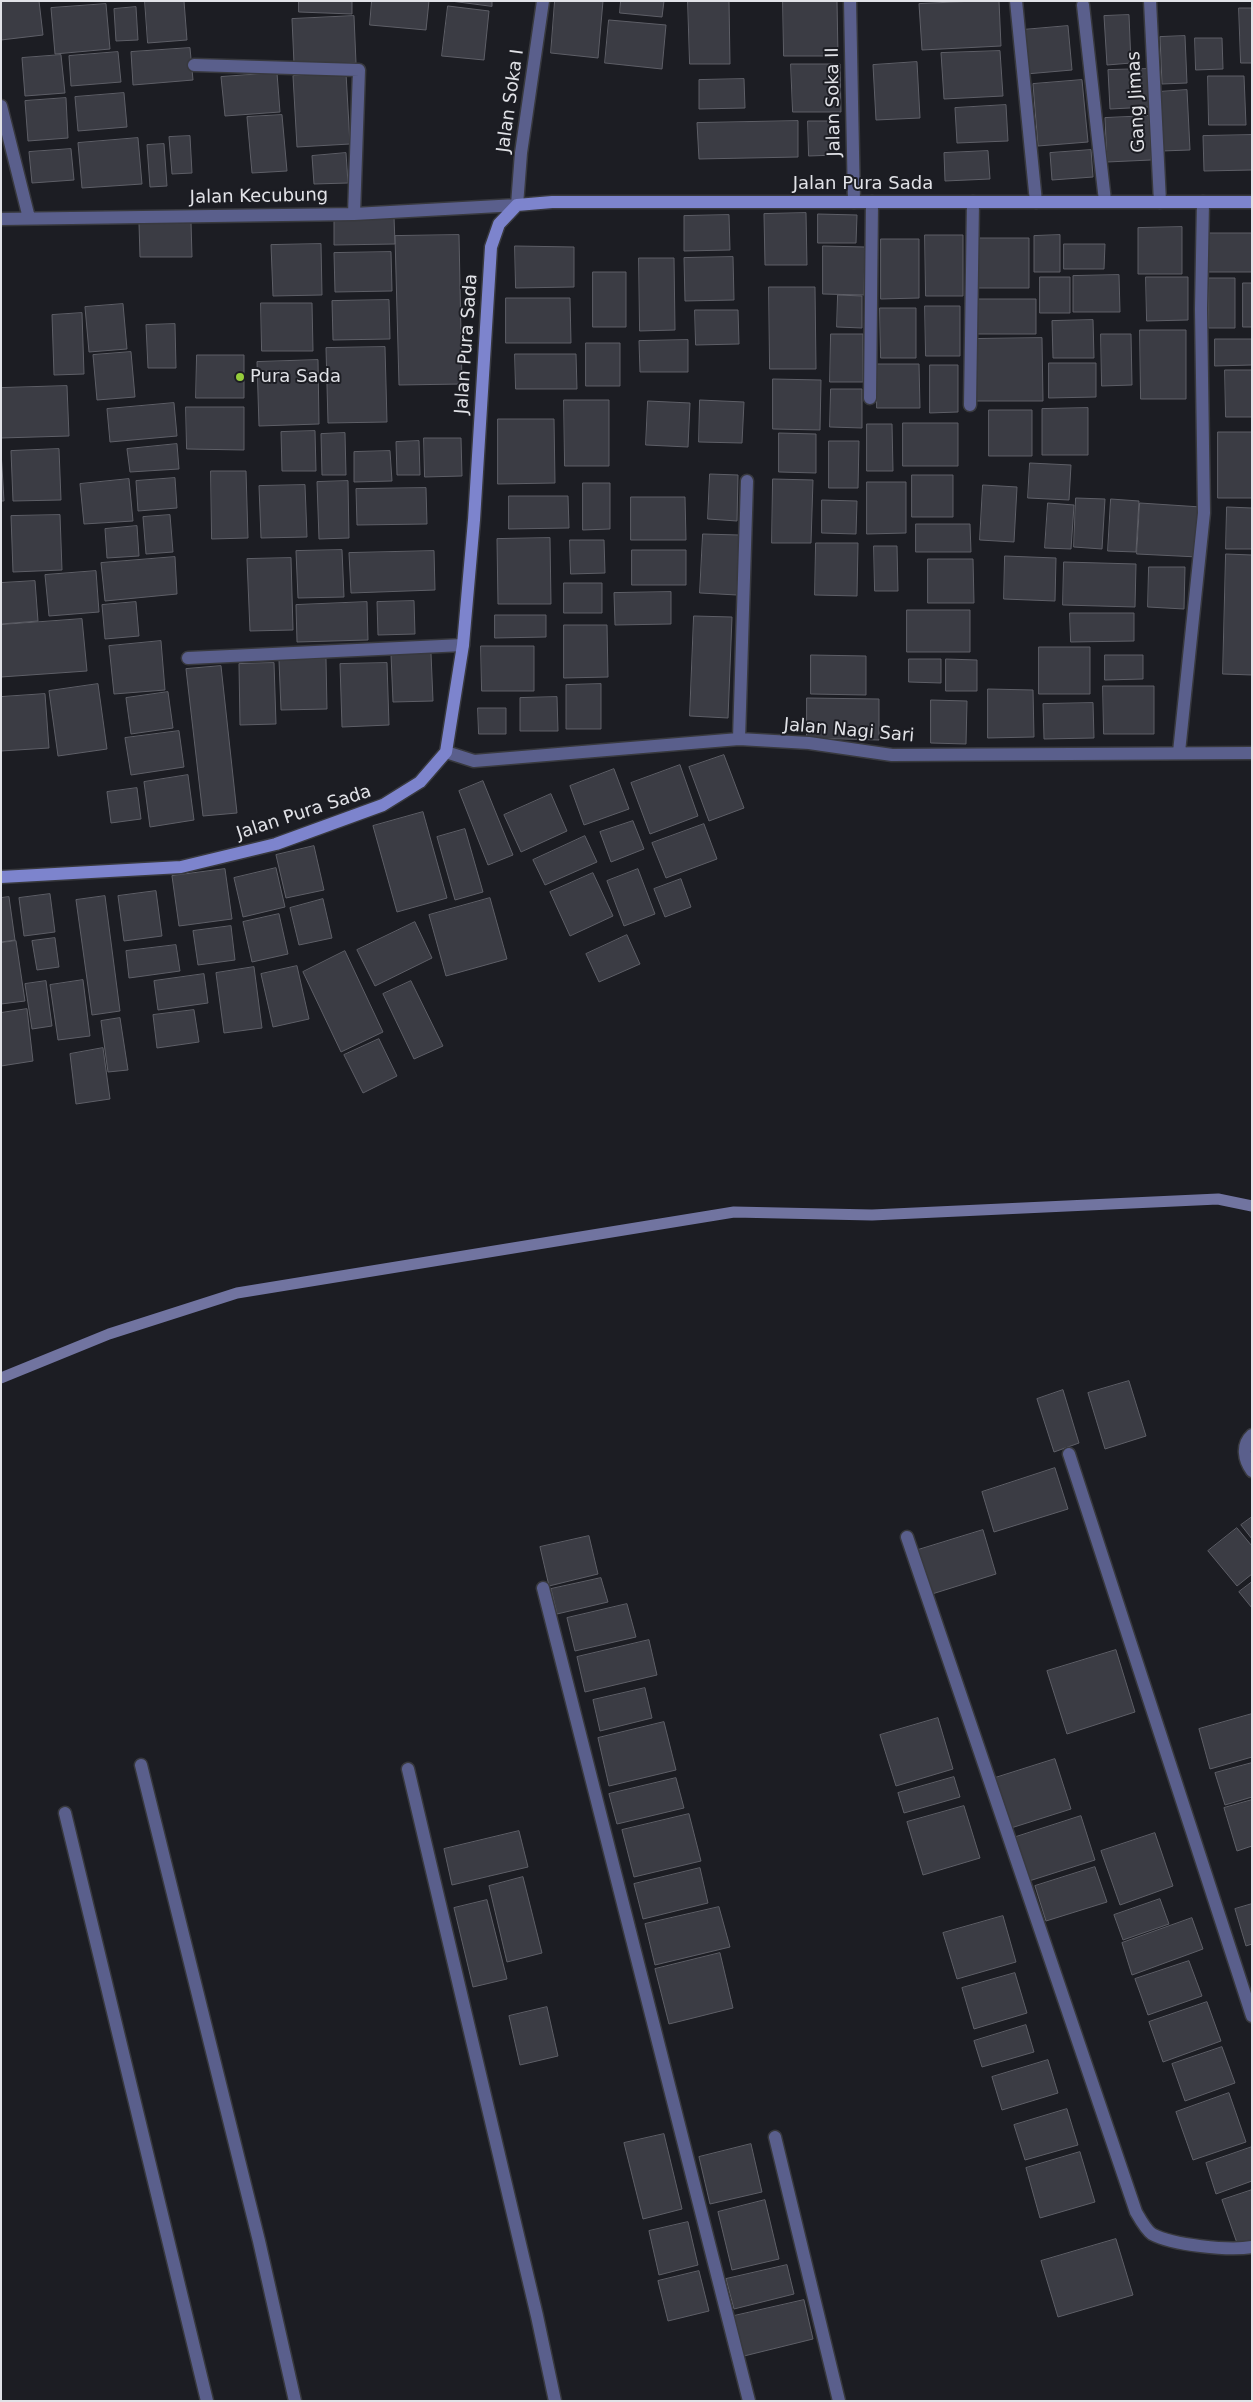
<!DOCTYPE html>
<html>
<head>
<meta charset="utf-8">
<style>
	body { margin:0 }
	#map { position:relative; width:1253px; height:2402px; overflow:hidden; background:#1c1d23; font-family:"DejaVu Sans",sans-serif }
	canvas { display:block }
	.frame { position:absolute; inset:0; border:2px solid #e1e2e7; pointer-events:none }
</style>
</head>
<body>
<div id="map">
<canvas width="1253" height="2402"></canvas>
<div class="frame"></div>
</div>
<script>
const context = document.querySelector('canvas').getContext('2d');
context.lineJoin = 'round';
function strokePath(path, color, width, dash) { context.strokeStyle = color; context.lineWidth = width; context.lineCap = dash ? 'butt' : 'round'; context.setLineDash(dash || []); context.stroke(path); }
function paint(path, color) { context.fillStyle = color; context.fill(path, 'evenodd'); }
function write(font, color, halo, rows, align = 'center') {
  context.font = font + ' "DejaVu Sans",sans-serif'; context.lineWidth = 4; context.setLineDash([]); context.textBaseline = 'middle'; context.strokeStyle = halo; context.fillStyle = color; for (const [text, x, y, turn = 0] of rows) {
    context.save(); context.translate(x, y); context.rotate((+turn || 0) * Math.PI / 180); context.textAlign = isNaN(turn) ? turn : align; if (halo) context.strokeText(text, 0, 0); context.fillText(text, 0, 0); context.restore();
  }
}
strokePath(new Path2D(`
	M1,1378L109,1334L237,1293L734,1212L872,1215L1218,1199L1252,1206`), '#7174a0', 11);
const building = new Path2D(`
	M39,1L43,35L1,40V2Z
	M145,1H184L187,40L148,43Z
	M299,1H352V14L299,12Z
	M372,1H429L426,30L370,25Z
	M451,1H492V6Z
	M555,1H603L598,58L551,53Z
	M621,1H664L662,17L620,13Z
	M688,1H729L730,64H690Z
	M783,1H837L838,56H784Z
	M976,1H999L1001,46L922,50L919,4Z
	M106,4L110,49L55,54L51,8Z
	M448,6L489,11L484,60L442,56Z
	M136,7L138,40L116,41L114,9Z
	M1239,8H1252V63H1241Z
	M1129,15L1131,63L1107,65L1104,16Z
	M354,16L356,63L294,64L292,19Z
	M609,20L666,25L662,69L605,63Z
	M1068,26L1072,70L1026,74L1022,30Z
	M1185,36L1187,83L1162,84L1160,37Z
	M1195,38H1222L1223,69L1196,70Z
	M190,48L193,80L133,85L131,52Z
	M1000,51L1003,96L944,99L941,53Z
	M118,52L121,82L71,86L69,56Z
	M61,55L65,93L25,96L22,58Z
	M917,62L920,118L876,120L873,65Z
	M791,64H840L841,112H793Z
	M1147,69L1149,107L1110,109L1108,70Z
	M277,73L280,112L225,116L221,77Z
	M346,73L350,144L297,147L293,76Z
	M1208,76H1244L1246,125H1209Z
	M744,79L745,108L699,109V80Z
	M1082,80L1088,142L1038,146L1033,84Z
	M1187,90L1190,150L1161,151L1158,92Z
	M124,93L127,127L78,131L75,97Z
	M66,98L68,138L28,141L25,101Z
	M1006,105L1008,141L957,143L955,108Z
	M282,115L287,171L252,173L247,117Z
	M1149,116L1151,160L1107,162L1105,118Z
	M798,121V157L699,159L697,123Z
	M808,121H836L837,155L809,156Z
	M1252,135V170L1204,171L1203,136Z
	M190,136L192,173L172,174L169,137Z
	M138,138L142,184L82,188L78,143Z
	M164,144L167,186L150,187L147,145Z
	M71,149L74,180L32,183L29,152Z
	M1091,150L1093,177L1052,180L1050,153Z
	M988,151L990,179L945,181L944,153Z
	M346,153L348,183L314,184L312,156Z
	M806,213L807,265H765L764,214Z
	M818,214L857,215L856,243H818Z
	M729,215L730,250L684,251V216Z
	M394,217L395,244L334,245V218Z
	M191,222L192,257H140L139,223Z
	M1182,227V274H1138V228Z
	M1206,233H1252V272H1206Z
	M459,235L462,384L399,385L395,236Z
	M925,235H963V296H926Z
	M1060,235V272H1034V236Z
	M977,238H1029V288H977Z
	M881,239H919V298L881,299Z
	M321,244L322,295L273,296L271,245Z
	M1064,244H1105L1104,269H1064Z
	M515,246L574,247V287L516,288Z
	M823,246L865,247L864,295L823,294Z
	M391,252L392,291L335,292L334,253Z
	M733,257L734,300L685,301L684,258Z
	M639,258H674L675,330L640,331Z
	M593,272H626V327H593Z
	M1119,275L1120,312H1073V276Z
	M1040,277H1070V313H1040Z
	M1146,277H1188V320L1147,321Z
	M1209,278H1235V328H1209Z
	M1243,283H1252V327H1243Z
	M769,287H815L816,369H770Z
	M838,295L862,296V328L837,327Z
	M506,298H570L571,343H506Z
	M975,299H1036V334H976Z
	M389,300L390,339L333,340L332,301Z
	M261,303H312L313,351H262Z
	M123,304L127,349L89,352L85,307Z
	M925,306H960V356H926Z
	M880,308H916V358H881Z
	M695,310H738L739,344L696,345Z
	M82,313L84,374L54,375L52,315Z
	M1093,320L1094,358H1053L1052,321Z
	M175,324L176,368H148L146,325Z
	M1140,330H1186V399H1141Z
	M831,334H863V382H830Z
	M1101,334H1131L1132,385L1102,386Z
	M1042,338L1043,401H973L972,339Z
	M1215,339H1252V365L1215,366Z
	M688,340V372H640L639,341Z
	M586,343H620V386H586Z
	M385,347L387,422L328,423L326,348Z
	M131,352L135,397L97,400L93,355Z
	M515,354H576L577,389H516Z
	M197,355H244V398H196Z
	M318,360L319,424L259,426L257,362Z
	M1049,363H1096V397L1049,398Z
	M877,364H919L920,408H877Z
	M930,365H958V412L930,413Z
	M1225,370H1252V417H1226Z
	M773,379L821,380L820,430L773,429Z
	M67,386L69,436L1,438V388Z
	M831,389H862V428L830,427Z
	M564,400H609V466H565Z
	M700,400L744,402L742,443L699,442Z
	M648,401L690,403L688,447L646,445Z
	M174,403L177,436L110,442L107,409Z
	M186,407H244V450L187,449Z
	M1088,408V455H1042V409Z
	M989,410H1032V456H989Z
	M498,419H554L555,483L498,484Z
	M903,423H958V466H903Z
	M867,424H892L893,471H867Z
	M315,431L316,471H282L281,432Z
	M1218,432H1252V498H1218Z
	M345,433L346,475H322L321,434Z
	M779,433L816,434V473L779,472Z
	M424,438H461L462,476L425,477Z
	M419,441L420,475H397L396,442Z
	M829,441H859L858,488H829Z
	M177,444L179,469L130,472L127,449Z
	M59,449L61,500L13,501L11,451Z
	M1,451L4,501H1Z
	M390,451L392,481L354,482V452Z
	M1030,463L1071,465L1069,500L1028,498Z
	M211,471H246L248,538L212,539Z
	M710,474L738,475L737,521L708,519Z
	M912,475H953V517H912Z
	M175,478L177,508L138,511L136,481Z
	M129,479L133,521L84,524L80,484Z
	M773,479L813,480L811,543H772Z
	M348,481L349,538L319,539L317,482Z
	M867,482H906V533L867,534Z
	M583,483H610V529L583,530Z
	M305,485L307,537L261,538L259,486Z
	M983,485L1017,487L1014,542L980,540Z
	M426,488L427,524L357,525L356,489Z
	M509,496H568L569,528L509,529Z
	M631,497H685L686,540H631Z
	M1076,498L1105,499L1102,549L1074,547Z
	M1111,499L1139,501L1136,552L1108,551Z
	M822,500L857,501L856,534L822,533Z
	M1048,503L1074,505L1071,549L1045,548Z
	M1140,503L1201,507L1198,557L1137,554Z
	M1227,507L1252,508V549H1226Z
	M60,515L62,570L13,572L11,516Z
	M170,515L173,552L146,554L143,517Z
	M916,524H970L971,552H916Z
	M137,526L139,556L107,558L105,529Z
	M703,534L739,535L737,595L700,593Z
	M550,538L551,604H498L497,539Z
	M570,540H604L605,573L571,574Z
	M816,543H858L857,596L815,595Z
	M874,546H897L898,591H875Z
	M342,550L344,597L298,598L296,551Z
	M632,550H686V585H632Z
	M434,551L435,590L351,593L349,553Z
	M1226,554L1252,555V675L1223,674Z
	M1005,556L1056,558L1055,601L1004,599Z
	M175,557L177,594L105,601L101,563Z
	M291,558L293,630L250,631L247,559Z
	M928,559H973L974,603H928Z
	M1064,562L1136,564L1135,607L1063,605Z
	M1149,567H1185L1184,609L1148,607Z
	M96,571L99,612L49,616L45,575Z
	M35,581L38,621L1,624V583Z
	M564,583H602V613H564Z
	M671,592V624L615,625L614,593Z
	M414,601L415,634L378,635L377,602Z
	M136,602L139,636L105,639L102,605Z
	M367,602L368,640L297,642L296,605Z
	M907,610H970V652H907Z
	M1070,613H1134V641L1071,642Z
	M495,615H546V637L495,638Z
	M694,616L732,617L728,718L690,716Z
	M82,619L87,671L1,677V625Z
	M564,625H607L608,677L564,678Z
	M161,641L165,690L114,694L109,646Z
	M481,646H534V691H482Z
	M1039,647H1090V694H1039Z
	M431,653L433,701L393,702L391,654Z
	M811,655L866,656V695L811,694Z
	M1105,655H1143V679L1105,680Z
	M326,659L327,709L281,710L279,660Z
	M909,659H941V683L909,682Z
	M946,659L977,660V691H946Z
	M274,663L276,724L240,725L239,664Z
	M387,663L389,725L342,727L340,664Z
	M221,666L237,813L203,816L186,669Z
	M98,684L107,749L58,756L49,691Z
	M601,684V729H566V685Z
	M1103,686H1154V734H1104Z
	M988,689L1033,690L1034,737L988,738Z
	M168,692L173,728L131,734L126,698Z
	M45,694L49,748L1,751V697Z
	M557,697L558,731H520V698Z
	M807,698L879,699V740L807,738Z
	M931,700L967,701L966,744L931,743Z
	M1093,703L1094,738L1044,739L1043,704Z
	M478,708H506V734H479Z
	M179,731L184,767L131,775L125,738Z
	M724,755L744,808L709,821L689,767Z
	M680,765L698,816L650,834L631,783Z
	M614,769L629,809L584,825L570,786Z
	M188,775L194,820L150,827L144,782Z
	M483,781L513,855L488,865L459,791Z
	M137,788L141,819L111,823L107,792Z
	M551,794L567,831L521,852L504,815Z
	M423,812L447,898L397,912L373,826Z
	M633,821L644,849L611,862L600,832Z
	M704,824L717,859L666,878L652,843Z
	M465,829L483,892L455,900L437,837Z
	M585,836L597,862L545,885L533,860Z
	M314,846L324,890L286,898L276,855Z
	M276,868L285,907L243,917L234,878Z
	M225,869L232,919L179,926L172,876Z
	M638,869L655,914L624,926L607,881Z
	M593,873L613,916L570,936L550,892Z
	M681,879L691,907L665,917L654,889Z
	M156,891L162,936L124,941L118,896Z
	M50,894L55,932L24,936L19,898Z
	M105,896L120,1011L92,1015L76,900Z
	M9,897L15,940L1,942V898Z
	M490,898L507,959L446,976L429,915Z
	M323,899L332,938L299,945L290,908Z
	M279,914L288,954L252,962L243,922Z
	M415,922L432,958L375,986L357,950Z
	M231,926L235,960L198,965L193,931Z
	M627,935L640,964L599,982L586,954Z
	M55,938L59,967L37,970L32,941Z
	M16,941L25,1001L1,1004V943Z
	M176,945L180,971L129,978L126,951Z
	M345,951L383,1032L341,1052L303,972Z
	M297,966L309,1019L273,1027L261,974Z
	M254,967L262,1028L224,1033L216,973Z
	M204,974L208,1003L158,1010L154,981Z
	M83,980L90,1036L58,1040L50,985Z
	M46,981L52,1026L32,1029L25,984Z
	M411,981L443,1046L414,1059L383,994Z
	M27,1009L33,1061L1,1066V1013Z
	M194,1010L199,1042L157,1048L153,1015Z
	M120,1018L128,1070L108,1072L101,1021Z
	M379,1039L397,1076L363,1093L344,1055Z
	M103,1048L110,1099L76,1104L70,1054Z
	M1129,1381L1146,1436L1105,1449L1088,1393Z
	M1063,1390L1079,1443L1054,1452L1037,1399Z
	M1055,1468L1068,1509L994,1532L982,1492Z
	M1252,1517V1539L1241,1525Z
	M1237,1528L1252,1546V1574L1237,1586L1208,1551Z
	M983,1530L996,1574L932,1594L918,1550Z
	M589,1536L598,1574L549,1586L540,1547Z
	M601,1578L608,1602L557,1614L551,1589Z
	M1252,1582V1608L1239,1592Z
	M627,1604L636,1637L575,1651L567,1618Z
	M649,1640L657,1675L585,1692L577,1657Z
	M1116,1650L1135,1712L1067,1734L1047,1671Z
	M645,1688L652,1718L600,1731L593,1700Z
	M1252,1714V1757L1210,1769L1199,1729Z
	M938,1718L953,1769L896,1786L880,1735Z
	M664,1722L676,1770L609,1786L598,1738Z
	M1055,1759L1071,1809L1011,1828L995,1778Z
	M1252,1763V1797L1225,1805L1215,1773Z
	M954,1777L960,1797L904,1813L898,1793Z
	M676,1778L684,1808L617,1824L609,1794Z
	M1252,1800V1846L1237,1851L1224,1808Z
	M964,1806L980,1858L923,1875L907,1822Z
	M689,1814L701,1861L634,1877L622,1830Z
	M1081,1816L1095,1860L1029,1881L1016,1837Z
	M519,1831L528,1867L452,1885L444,1849Z
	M1155,1833L1173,1886L1120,1905L1101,1851Z
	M1095,1867L1107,1902L1046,1921L1035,1886Z
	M700,1868L708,1903L643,1919L634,1884Z
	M523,1877L542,1953L507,1962L489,1886Z
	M1160,1899L1169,1924L1123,1940L1114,1915Z
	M487,1900L507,1979L473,1987L454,1908Z
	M1252,1904V1944L1246,1946L1235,1909Z
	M719,1907L730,1947L655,1965L645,1924Z
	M1003,1916L1016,1962L957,1979L943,1933Z
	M1192,1918L1203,1949L1132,1975L1122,1943Z
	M720,1953L733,2008L669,2024L655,1969Z
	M1189,1961L1202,1996L1148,2015L1135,1979Z
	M1015,1973L1027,2013L974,2029L962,1988Z
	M1207,2002L1221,2041L1163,2062L1149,2022Z
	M547,2007L558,2056L520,2065L509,2016Z
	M1026,2025L1034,2052L982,2067L974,2041Z
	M1222,2047L1235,2083L1185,2101L1172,2064Z
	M1048,2060L1058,2093L1002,2110L992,2077Z
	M1229,2093L1246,2142L1193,2160L1176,2112Z
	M1067,2109L1078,2145L1025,2160L1014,2125Z
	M664,2134L682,2209L643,2219L624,2143Z
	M751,2144L762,2192L710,2204L699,2157Z
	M1252,2147V2181L1216,2194L1206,2163Z
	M1080,2152L1095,2202L1040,2218L1026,2168Z
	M1252,2190V2241L1238,2246L1222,2200Z
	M765,2200L779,2259L732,2270L718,2212Z
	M688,2222L698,2265L659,2275L649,2231Z
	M1116,2239L1133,2295L1058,2317L1041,2261Z
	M787,2265L794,2294L734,2309L726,2279Z
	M699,2271L709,2311L668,2321L658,2281Z
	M804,2300L813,2339L744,2356L734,2316Z`);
paint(building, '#3b3c44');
strokePath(building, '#5e5f67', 1);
const lane = new Path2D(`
	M188,658L463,645
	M141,1765L259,2241L295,2401
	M65,1813L207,2401`);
const street = new Path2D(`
	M850,1L854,202
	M1016,1L1036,202
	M1150,1L1160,202
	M1083,5L1105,201
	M194,65L359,70L354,214
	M1,106L29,218
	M1,219L354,214L517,205L521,153L543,1
	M870,398L872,202
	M970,405L973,202
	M739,739L747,481
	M446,752L474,761L739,739L809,743L892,755L1252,753
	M1179,752L1204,513L1201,309L1203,202
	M1252,1435C1241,1445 1244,1460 1252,1471
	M1069,1454L1252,2016
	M907,1537L1136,2212C1140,2219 1146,2230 1152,2234C1172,2245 1229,2251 1252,2247
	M543,1588L749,2401
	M408,1769L537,2316L555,2401
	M775,2137L839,2401`);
const secondary = new Path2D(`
	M1,877L181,867L276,844L383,805L420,782L446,752L463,645L474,520L491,247L499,224L517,205L552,202H1252`);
strokePath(lane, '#38393e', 15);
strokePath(street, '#38393e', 15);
strokePath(secondary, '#38393e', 15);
strokePath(lane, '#5a5f8c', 12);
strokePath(street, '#5a5f8c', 12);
strokePath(secondary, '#7d84cd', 12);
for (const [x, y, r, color] of [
	[240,377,5,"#95cc3b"]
]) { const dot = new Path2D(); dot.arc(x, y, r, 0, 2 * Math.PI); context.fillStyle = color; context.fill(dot); strokePath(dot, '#1c1d23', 2); }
write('18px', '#e1e2e7', '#1c1d23', [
	["Jalan Soka I",511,101,-82],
	["Jalan Soka II",834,102,-91],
	["Gang Jimas",1137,102,-93],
	["Jalan Pura Sada",863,184],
	["Jalan Kecubung",259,197,-1],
	["Jalan Pura Sada",467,344,-86],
	["Jalan Nagi Sari",849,731,5],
	["Jalan Pura Sada",304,813,-18]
]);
write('18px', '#e1e2e7', '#1c1d23', [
	["Pura Sada",250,377]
], 'left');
</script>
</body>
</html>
